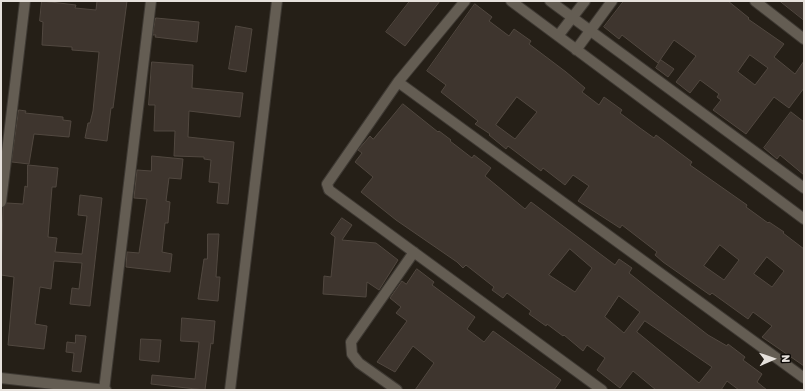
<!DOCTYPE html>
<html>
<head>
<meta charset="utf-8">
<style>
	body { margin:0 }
	#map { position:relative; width:805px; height:391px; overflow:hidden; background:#251f17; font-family:Rubik,sans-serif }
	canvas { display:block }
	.frame { position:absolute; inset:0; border:2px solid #e6e1dc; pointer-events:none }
	.north { position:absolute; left:753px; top:339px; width:40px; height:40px; -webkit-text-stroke:3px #0c0906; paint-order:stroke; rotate:88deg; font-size:11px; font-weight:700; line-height:16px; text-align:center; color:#e6e1dc }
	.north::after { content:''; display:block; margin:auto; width:14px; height:18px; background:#e6e1dc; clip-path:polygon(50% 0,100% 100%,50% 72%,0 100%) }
</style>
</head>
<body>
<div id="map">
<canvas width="805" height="391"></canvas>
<div class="frame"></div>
<div class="north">N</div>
</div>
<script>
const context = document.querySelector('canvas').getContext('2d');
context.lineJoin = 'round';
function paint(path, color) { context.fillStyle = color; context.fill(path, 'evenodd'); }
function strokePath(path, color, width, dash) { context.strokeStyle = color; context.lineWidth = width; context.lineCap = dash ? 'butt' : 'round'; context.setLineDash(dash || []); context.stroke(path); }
const building = new Path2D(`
	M42,1L76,5L75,8L96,10L97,1H127L113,108H111L107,141L85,138L88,123H90L93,111L99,52L72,50V47L42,45L43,22L40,21Z
	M410,1H440L405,46L386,32Z
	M624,1H728L749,18L748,19L784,44L774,57L795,74L804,61V88L789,108L774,97L746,134L713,110L721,100L717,97L719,94L700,80L690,93L676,82L696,56L674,40L658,63L622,35L619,39L604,27ZM750,55L768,68L755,85L738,72Z
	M780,1H804V20Z
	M475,4L492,17L489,21L509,36L514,29L531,41L529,44L566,72L585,88L582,92L599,105L604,97L622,110L620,113L640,128L654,138L656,135L692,162L690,165L747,205L746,207L768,223L769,222L784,232L783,233L804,249V366L762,337L772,326L753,312L748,319L712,293L710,295L663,262L655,255L657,252L622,225L620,228L578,201L589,186L573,175L565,185L543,168L541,171L508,146L506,149L489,135L490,134L475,124L478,121L441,92L446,85L427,71ZM517,97L537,112L515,139L496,125ZM720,245L739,260L724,280L704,266ZM767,257L784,271L772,287L754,274Z
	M156,18L199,22L197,42L155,37L156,35H153Z
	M236,26L252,29L246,72L229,69Z
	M661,60L674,69L668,77L656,68Z
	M152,62L193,65L192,88L243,93L240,117L189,111L188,137L234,142L228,204L217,203L219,183L209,182L211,160L204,159V157L174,156L175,131H154L155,105H149Z
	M403,104L438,132L439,131L451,140L450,141L472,158L474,155L491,168L485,176L525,209L531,202L615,265L619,259L632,268L629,273L654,293L708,335L727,346L728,344L745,357L743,360L762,374L757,382L767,390H739L727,381L721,390H656L633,371L620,388L597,370L605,358L587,345L583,351L564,335L563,336L547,324L546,326L529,314L531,311L507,293L503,298L492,290L494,287L466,265L463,268L457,262L396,220L361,192L373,177L355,162L362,153L358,150L370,136L373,139ZM570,249L592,268L575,292L549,275ZM619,296L640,312L624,333L605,317ZM645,321L712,367L699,383L637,332Z
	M19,110L26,111L25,113L63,117V120L71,121L69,137L34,134L29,164L12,162Z
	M791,112L804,122V175L780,155L777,159L764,148Z
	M152,156L183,159L181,179L169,178L166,201L170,202L168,223H165L162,252L172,254L170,272L126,267L127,252L139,253L147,199L134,198L137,170L151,171Z
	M28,165L58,168L56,187H52L48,237L57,238L55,252L82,254L87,216L78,215L80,195L102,198L90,306L70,304L72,288L79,289L82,263L54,261L51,289L40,287L38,302L35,324L47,326L44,349L8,345L14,277L1,275L3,208L7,203L23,204L25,186L27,187Z
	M342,218L352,225L342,240L376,243L398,260L379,290L367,282L366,297L323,294L324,276L331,277L335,237L331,234Z
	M208,234H219L216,277H220L218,301L198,299L204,259H207Z
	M417,269L434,282L432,285L475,317L467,329L484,342L493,331L561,380L554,390H415L434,363L413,346L395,372L377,362L407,321L396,313L401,307L390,298L402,281L406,284Z
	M182,318L215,321L213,344L211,343L205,390L151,384L152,375L195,379L199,342L181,341Z
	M76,335L86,336L81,372L72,371L74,353L66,352L67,342L75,343Z
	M141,339L161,340L159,362L140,360Z`);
paint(building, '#3e352e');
strokePath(building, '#514840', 1);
const street = new Path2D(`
	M465,1L398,82L327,184L329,190L602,390
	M511,1L804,219
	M550,1L804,188
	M755,1L804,39
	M558,36L585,1
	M576,50L612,1
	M398,82L804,378
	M1,202L25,1
	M1,378L106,390
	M104,390L151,1
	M230,390L277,1
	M397,390L359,363L352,354L351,342L414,252`);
strokePath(street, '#3e3933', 12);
strokePath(street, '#645d53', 10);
</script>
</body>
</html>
